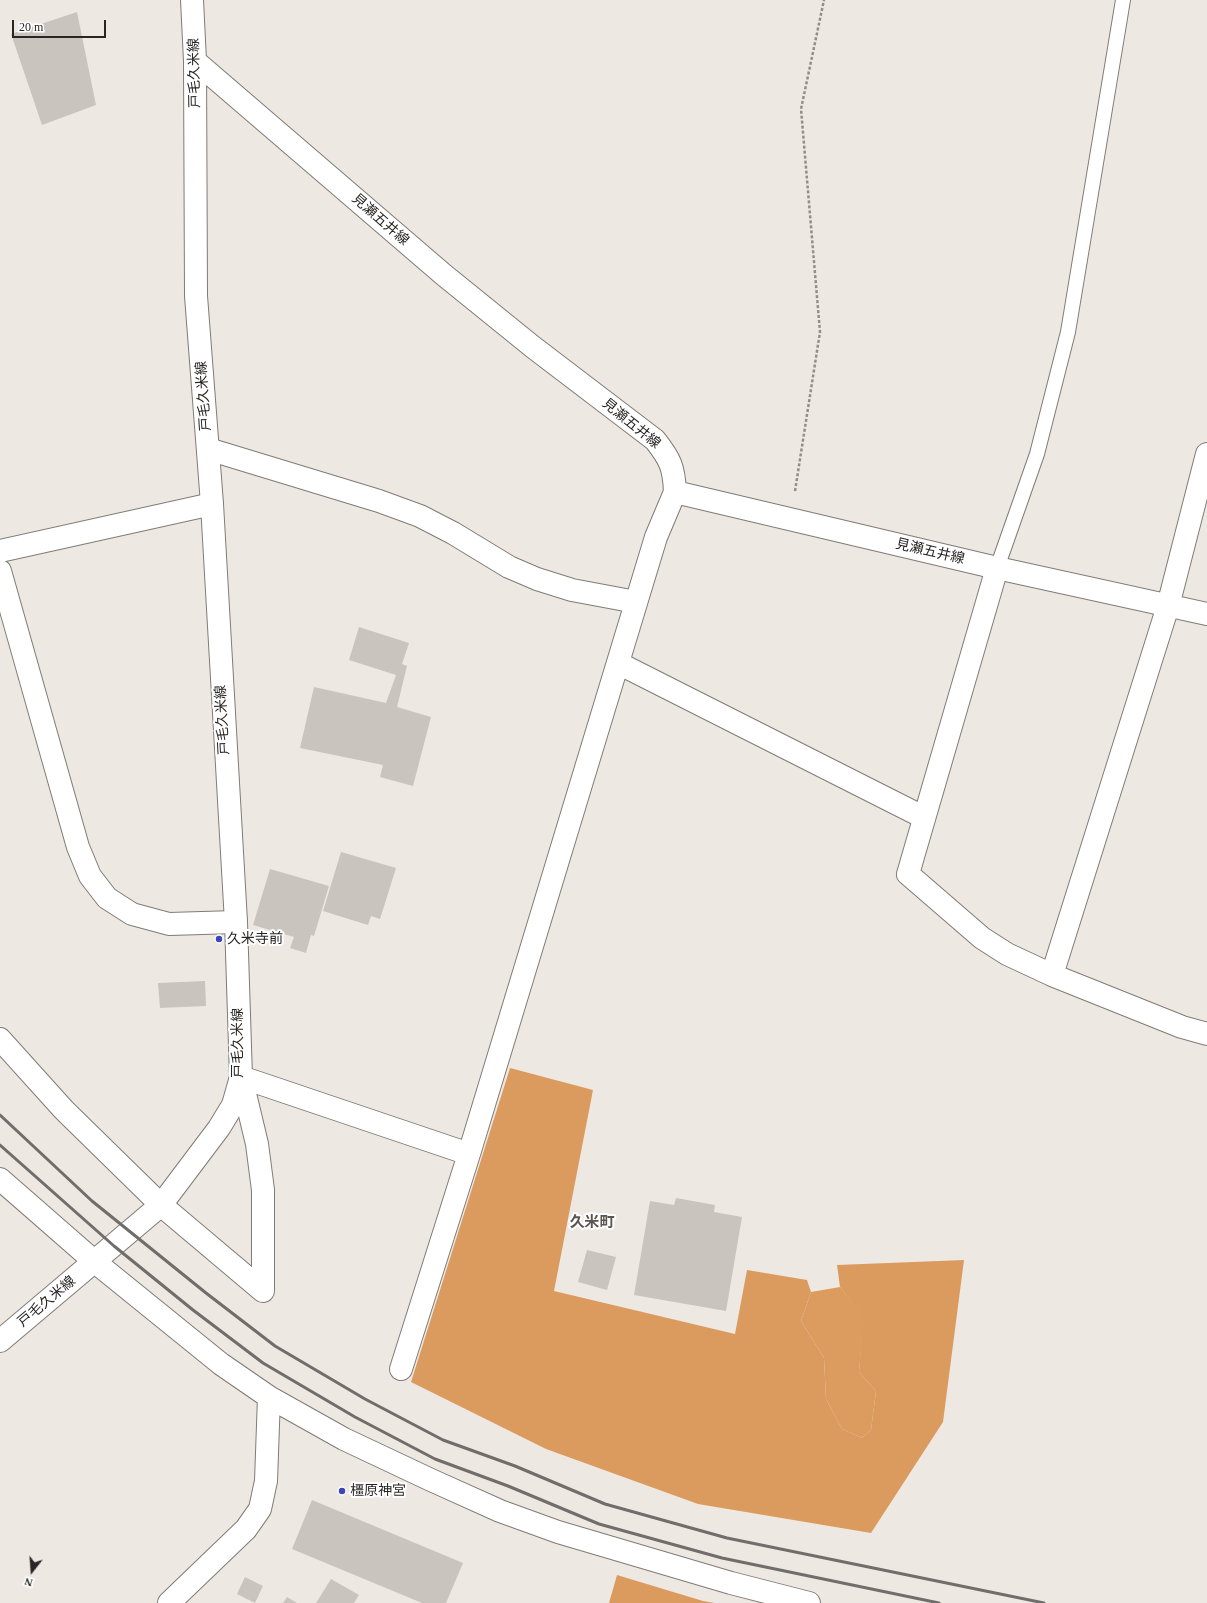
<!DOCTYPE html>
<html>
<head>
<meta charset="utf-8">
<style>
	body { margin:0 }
	#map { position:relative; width:1207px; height:1603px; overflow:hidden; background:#eee8e3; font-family:"Times New Roman",serif }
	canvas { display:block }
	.north { position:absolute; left:12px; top:1551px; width:40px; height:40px; -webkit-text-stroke:3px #fff; paint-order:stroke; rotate:197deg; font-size:11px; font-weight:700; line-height:16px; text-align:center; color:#282625 }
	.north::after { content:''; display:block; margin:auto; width:14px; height:18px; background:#282625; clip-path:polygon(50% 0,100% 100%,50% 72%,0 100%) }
	.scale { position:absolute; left:12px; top:20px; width:94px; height:18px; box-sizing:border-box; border:2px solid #282625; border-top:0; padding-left:5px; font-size:12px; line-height:14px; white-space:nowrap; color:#282625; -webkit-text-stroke:3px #fff; paint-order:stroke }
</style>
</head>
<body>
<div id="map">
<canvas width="1207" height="1603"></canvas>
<div class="north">N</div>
<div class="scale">20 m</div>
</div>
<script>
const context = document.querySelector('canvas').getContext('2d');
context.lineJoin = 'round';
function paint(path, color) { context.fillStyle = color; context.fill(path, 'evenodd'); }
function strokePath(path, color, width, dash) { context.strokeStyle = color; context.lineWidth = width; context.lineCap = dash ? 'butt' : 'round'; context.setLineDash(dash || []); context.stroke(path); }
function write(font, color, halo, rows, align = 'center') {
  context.font = font + ' "Times New Roman","Noto Sans JP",serif'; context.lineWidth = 4; context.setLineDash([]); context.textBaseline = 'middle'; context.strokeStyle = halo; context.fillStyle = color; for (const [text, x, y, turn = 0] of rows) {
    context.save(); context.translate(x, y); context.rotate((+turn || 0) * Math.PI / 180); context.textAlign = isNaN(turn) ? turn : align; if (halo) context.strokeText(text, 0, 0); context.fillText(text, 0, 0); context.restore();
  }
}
paint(new Path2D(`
	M510,1068L593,1090L554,1291L735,1334L747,1270L807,1280L811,1292L801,1321L824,1358L826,1399L842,1429L862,1438L871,1430L876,1391L859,1372L863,1317L840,1287L837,1265L964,1260L943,1422L871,1533L698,1504L546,1449L411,1382Z
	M617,1575L703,1601L715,1603H609Z`), '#dc9b5e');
paint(new Path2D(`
	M840,1287L864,1317L859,1372L876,1391L871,1430L862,1438L842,1429L826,1399L824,1358L801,1321L811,1292Z`), '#dd9c5f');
paint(new Path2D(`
	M77,12L96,105L42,125L11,34Z
	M359,627L409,643L402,664L407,666L397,707L431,717L413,786L380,777L383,765L300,748L314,687L386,703L396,675L349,660Z
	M341,852L396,868L380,919L371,916L368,925L323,911Z
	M270,869L329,886L314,936L311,935L306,953L290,948L294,937L253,925Z
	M205,981L206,1006L160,1008L158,983Z
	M676,1198L715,1205L714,1212L742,1217L726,1311L634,1295L650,1201L674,1205Z
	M587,1250L616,1257L607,1290L578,1282Z
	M312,1500L463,1563L446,1603H422L292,1549Z
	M245,1577L263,1586L255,1603L237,1594Z
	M331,1579L359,1595L354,1603H316Z
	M287,1597L297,1603H283Z`), '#cac4bf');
const lane = new Path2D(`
	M997,568L1037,454L1068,332L1123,0`);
const street = new Path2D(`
	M208,449L379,501L420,516L453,533L509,567L537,579L572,590L636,602
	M0,551L212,504
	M997,568L908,874L982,938L1007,954L1052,975L1182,1027L1207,1034
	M0,571L78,847L90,876L107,898L132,914L169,924L236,922
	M618,663L923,817
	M1052,975L1168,606
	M0,1039L64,1110L161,1205L263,1291V1190L257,1144L241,1077
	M241,1077L469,1154
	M0,1179L95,1262L221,1364L269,1397L344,1439L431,1480L500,1511L558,1532L731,1583L809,1603
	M401,1369L469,1154L656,537L675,492
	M169,1603L246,1529L260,1509L266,1481L269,1397`);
const secondary = new Path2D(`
	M195,61L444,275L533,347L655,440C670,459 674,467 675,492L997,568L1207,614
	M1168,606L1207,454
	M0,1341L161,1205L219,1128L233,1105L241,1077L236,922L212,504L196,296L195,61L192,0`);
strokePath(lane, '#807b76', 16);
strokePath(street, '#807b76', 24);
strokePath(secondary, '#807b76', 24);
strokePath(new Path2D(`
	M795,491L820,332L801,109L824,0`), '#918d8a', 2.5, [3, 2]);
strokePath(lane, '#fff', 14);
strokePath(street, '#fff', 22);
strokePath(secondary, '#fff', 22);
strokePath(new Path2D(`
	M0,1115L92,1201L206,1293L275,1346L365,1399L443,1440L515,1466L605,1504L727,1538L1044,1603
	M0,1145L114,1246L193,1310L263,1363L355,1417L435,1459L508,1486L599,1524L722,1558L939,1603`), '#706d6a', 3);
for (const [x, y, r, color] of [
	[219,939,4,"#3b46ba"],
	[342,1491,4,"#3b46ba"]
]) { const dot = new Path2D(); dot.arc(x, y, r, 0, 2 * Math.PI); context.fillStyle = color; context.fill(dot); strokePath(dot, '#fff', 1.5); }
write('14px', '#282625', '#fff', [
	["戸毛久米線",195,73,-91],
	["見瀬五井線",380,220,41],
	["戸毛久米線",204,396,-94],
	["見瀬五井線",631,424,39],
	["見瀬五井線",930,552,13],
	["戸毛久米線",223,720,-93],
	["戸毛久米線",238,1043,-90],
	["戸毛久米線",47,1302,-40]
]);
write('14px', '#282625', '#fff', [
	["久米寺前",227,939],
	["橿原神宮",350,1491]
], 'left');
write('bold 15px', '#5a5551', '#fff', [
	["久米町",592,1223]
]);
</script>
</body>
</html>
